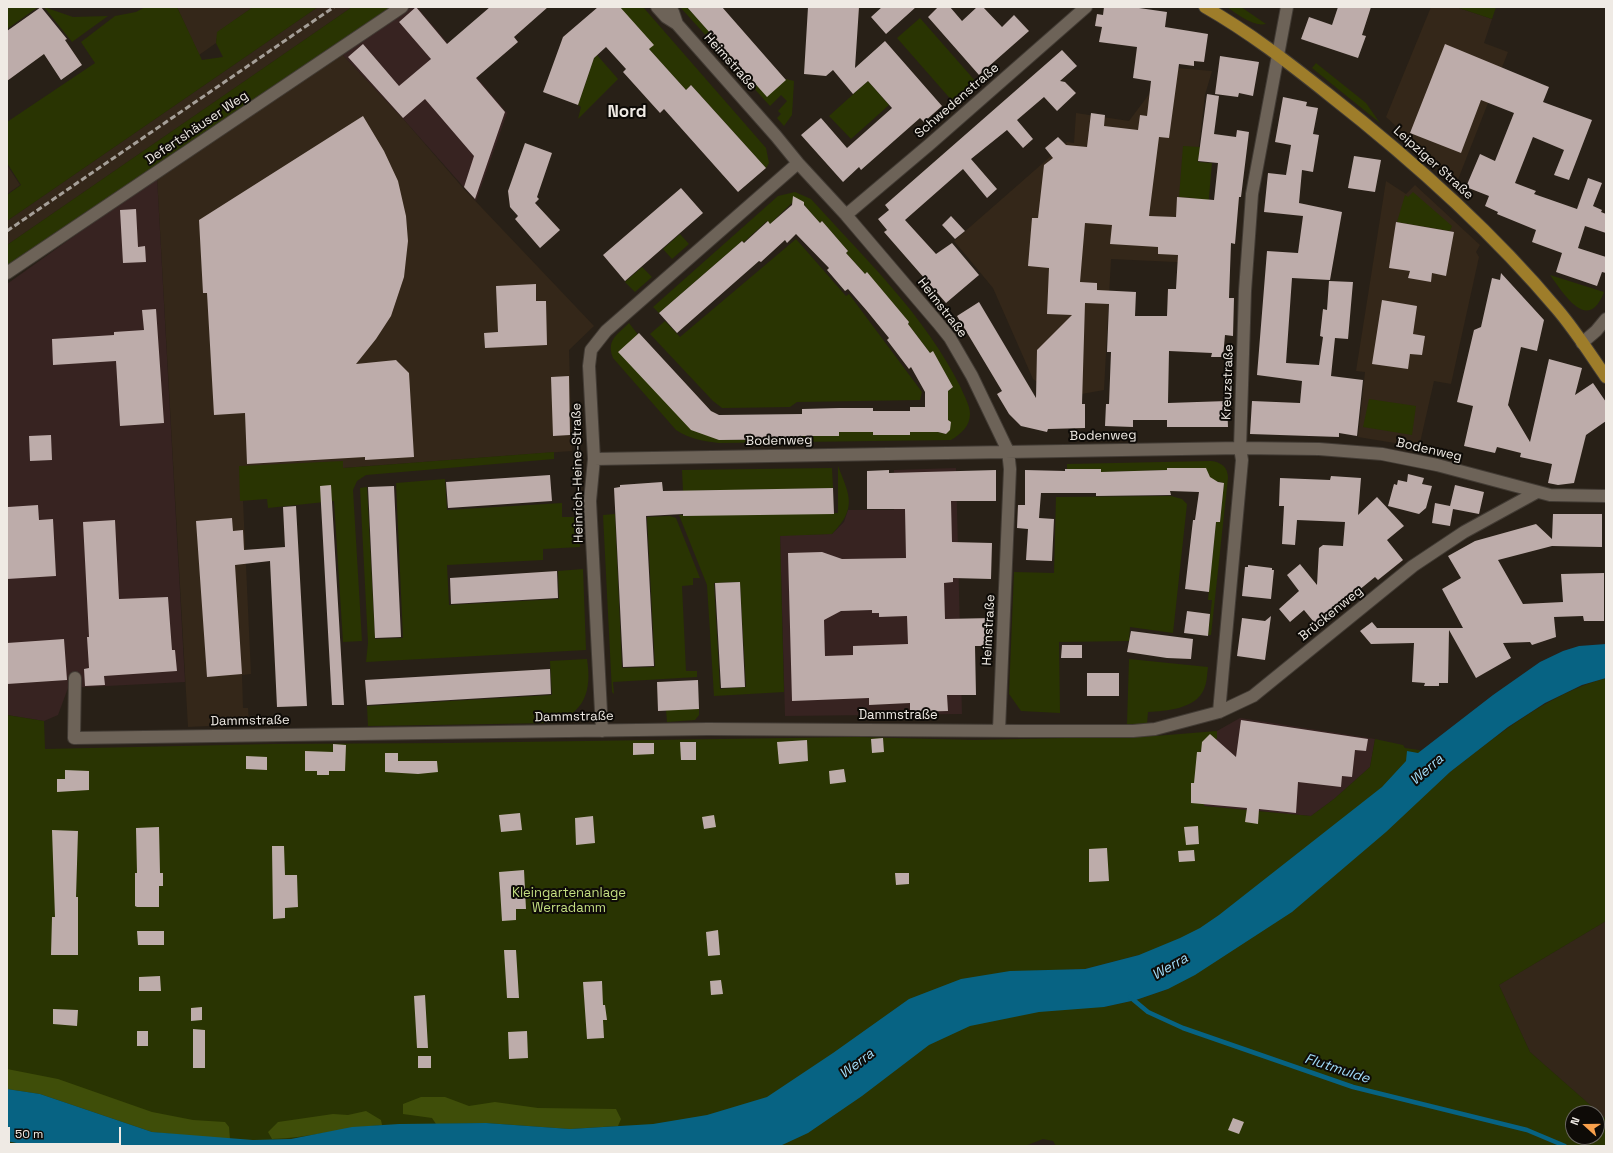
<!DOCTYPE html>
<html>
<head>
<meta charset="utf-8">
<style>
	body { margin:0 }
	#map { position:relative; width:1613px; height:1153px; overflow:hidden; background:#282017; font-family:"Space Grotesk",sans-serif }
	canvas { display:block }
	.frame { position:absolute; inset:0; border:8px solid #efeae4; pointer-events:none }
	.north { position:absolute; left:1565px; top:1105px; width:40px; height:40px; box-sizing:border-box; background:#0e0b07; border:1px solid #68645f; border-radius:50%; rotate:291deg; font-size:11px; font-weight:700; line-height:16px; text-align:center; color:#efeae4 }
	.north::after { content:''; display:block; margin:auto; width:14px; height:18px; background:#f8a04b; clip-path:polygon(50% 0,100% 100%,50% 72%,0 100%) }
	.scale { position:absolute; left:8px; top:1127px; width:113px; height:18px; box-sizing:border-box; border:2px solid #efeae4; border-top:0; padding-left:5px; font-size:12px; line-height:14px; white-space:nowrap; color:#efeae4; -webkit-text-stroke:3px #0e0b07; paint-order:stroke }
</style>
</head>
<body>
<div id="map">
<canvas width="1613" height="1153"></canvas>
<div class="frame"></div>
<div class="north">N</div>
<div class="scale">50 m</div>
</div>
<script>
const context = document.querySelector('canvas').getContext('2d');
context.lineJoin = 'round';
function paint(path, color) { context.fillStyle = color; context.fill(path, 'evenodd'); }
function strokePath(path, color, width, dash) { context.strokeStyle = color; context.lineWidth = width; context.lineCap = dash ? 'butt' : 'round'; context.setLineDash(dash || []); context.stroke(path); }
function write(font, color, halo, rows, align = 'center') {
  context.font = font + ' "Space Grotesk",sans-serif'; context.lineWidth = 4; context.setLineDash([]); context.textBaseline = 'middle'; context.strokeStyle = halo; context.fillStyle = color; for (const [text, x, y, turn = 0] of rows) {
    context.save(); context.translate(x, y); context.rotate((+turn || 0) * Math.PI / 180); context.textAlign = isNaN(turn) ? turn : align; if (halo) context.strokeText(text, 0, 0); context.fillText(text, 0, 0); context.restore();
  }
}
paint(new Path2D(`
	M177,7H253L218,32L216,43L199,55Z
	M318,7H352L7,245V221Z
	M1431,7H1456L1492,19L1484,43L1508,52L1457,182L1386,117Z
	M342,54L406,122L463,188L594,326L569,350L572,451L343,468V461L241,501H243L251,674L242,675L243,708H248L249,724L188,727L157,177Z
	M1164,67L1212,71L1205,95L1197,163V263L1111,259L1104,390L1059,398L1033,379L993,288L954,241L1067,142L1074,143L1076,113L1129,121L1153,89Z
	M7,165L20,185L7,194Z
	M1386,181L1406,194L1415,185L1480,245L1476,252L1479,257L1451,384L1434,381L1419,447L1358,437L1365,372L1356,371Z
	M1606,921V1119L1530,1052L1499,985Z`), '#342719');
paint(new Path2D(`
	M412,7H417L507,113L476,201L406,122L342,54Z
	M157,177L185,682L68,688L58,715L44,721L7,715V284Z
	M956,468L962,714L785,716L780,535L832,534L844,522L848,510H894V470Z
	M1240,718L1375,739L1370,767L1334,799L1311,816L1204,806L1209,746L1217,738V731Z`), '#372321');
paint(new Path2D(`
	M7,7H38L7,29Z
	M44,7L73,17L108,16L72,42Z
	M145,7H177L202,60L223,57L216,43L217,32L253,7H318L7,221V195L21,185L7,163V122L95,63L81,42L115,16L136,12Z
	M352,7H391L7,266V245Z
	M620,7H643L766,148L769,163L766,168L691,85L686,90L649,49Z
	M680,7H687L767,96L786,79L794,81L792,115L784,126L777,118L781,114L778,111L787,101L781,95L770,106Z
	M1227,7H1241L1266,24C1253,27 1237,14 1227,7Z
	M1456,7H1496L1492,19Z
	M920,18L977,83L954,103L897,38Z
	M597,55L618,79L578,119L581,107L578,105L594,58Z
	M1316,63L1366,103L1380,123L1312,68Z
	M868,81L889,105L851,139L829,116Z
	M1183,146L1200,147L1198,162L1212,163L1205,242L1194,218L1195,198L1179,197Z
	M795,192L811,199C864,258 926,316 961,388C964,396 970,405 970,414C970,426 961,434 951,440L719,443C704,441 689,439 676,430L613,358C606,340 617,335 629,323L719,440L802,439V436H839V432H873V435H909L910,432H938L946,434L948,420L946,392L953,387L933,352L930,353L908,324L909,322L867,273L865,274L846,253L848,251L822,221L820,223L799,199H796L770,224L767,221L744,242L742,241L659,313L653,307L778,196Z
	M1413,192L1452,226L1450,231L1397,222L1405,195L1408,197Z
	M680,234L689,244L672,259L663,249Z
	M796,239L846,296L849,294L922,392L920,400L797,402L790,407L722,408L713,401L650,334L665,321L680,337Z
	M642,267L652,277L635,292L625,282Z
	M1550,275L1604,292C1588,334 1564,294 1550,275Z
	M1369,399L1416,406L1412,435L1363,427Z
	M554,452V459L366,475L357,481L353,490L362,641L343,642L334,501L268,508L267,499L240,501L239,466L343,461V468Z
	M1211,461C1221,462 1228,467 1228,478L1211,635H1208L1212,600H1208L1216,522H1220L1224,483L1167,470L1101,472V469H1067V464Z
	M838,466C850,496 857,508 832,534L780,536L784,692L714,696L707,585L679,515L838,513ZM740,582L746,687L720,689L714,583Z
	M832,468L833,488L683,491L682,470Z
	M445,479L447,510L562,503V517H578L580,547L543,549V560L447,565L449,605L559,599L558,571L583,569L586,650L366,662L368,643L360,488L367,487L375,639L403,638L396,483Z
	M1171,496L1182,499L1187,504L1173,633L1130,627L1129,641L1059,642L1060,713L1021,711L1009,694L1014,572L1054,573L1056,497Z
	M615,514L622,668L655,667L647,517L670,516L676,518L700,578H693V585L682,586L686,671H697V677L613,682L614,694L612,692L603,515Z
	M587,659C592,691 585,713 552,723L368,726L367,706L552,695L550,661Z
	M1129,659L1208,667C1207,674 1207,683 1204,689C1196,709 1166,711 1148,712L1147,724H1127Z
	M1606,678V921L1499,985L1530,1052L1606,1119V1146H1056L1053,1141L1043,1139L1025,1146H7V715L44,721L45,749L272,744L449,743L857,737L974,740L1155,736L1217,731V738L1209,746L1204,806L1311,816L1334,799L1370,767L1375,739L1403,745L1405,748L1419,750L1450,772C1499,734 1546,695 1606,678ZM1139,955L1168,989L1136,1000L1104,1007L1036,971L1085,969ZM1573,1113H1597V1137H1573Z
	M699,709V715L695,720L667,722L666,710Z`), '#293402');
paint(new Path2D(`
	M7,1069L58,1079L152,1112L193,1120L225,1122L229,1127L230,1140L152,1132L40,1094L7,1089Z
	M421,1097H445L469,1106L495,1102L538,1108L616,1109L621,1119L618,1126L570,1129L486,1123L436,1124L432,1118L403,1114V1104Z
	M366,1111L381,1120L382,1125C345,1127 309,1138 272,1139L268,1132L278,1122L333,1114L348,1115Z`), '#3f4e09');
paint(new Path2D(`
	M1606,644V678L1582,685L1545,703L1508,727L1450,772L1386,832L1292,912L1195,975L1168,989L1136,1000L1104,1007L1039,1012L970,1026L929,1045L862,1096L808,1133L780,1146H31L7,1141V1089L40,1094L152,1132L253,1140L291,1139L352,1127L399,1124L486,1123L570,1129L653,1124L707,1115L767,1097L833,1053L909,999L961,979L1010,971L1085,969L1139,955L1180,938L1200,928L1219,915L1382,787L1406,761L1407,751L1418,753L1493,695L1540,662L1563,651L1579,646Z`), '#076383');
strokePath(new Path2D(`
	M1130,997L1148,1012L1183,1028L1353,1087L1527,1130L1565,1146`), '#076383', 4.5);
paint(new Path2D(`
	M41,7L67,39L65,40L82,65L61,80L44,54L7,81V31Z
	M416,7L447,44L490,7H548L514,37L518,42L476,78L505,112L475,199L464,187L474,156L425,99L403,118L348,57L363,44L399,86L431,59L399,22Z
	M598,7H620L654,45L649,49L686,90L691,85L766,168L738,192L664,109L660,113L623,72L626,69L606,47L594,58L578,105L543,92L563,37Z
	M687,7H722L786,80L767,97Z
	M808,7H859L855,68L885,41L942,106L924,122L920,118L861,170L859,167L843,182L801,135L821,118L847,148L892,108L868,81L853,94L833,70L826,76L804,74Z
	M882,7H916L886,34L871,17Z
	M938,7H950L962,21L977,7H983L1002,27L1014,15L1029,31L979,75L928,17Z
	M1104,7H1132L1167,12L1165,27L1208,34L1204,62L1194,61V66L1179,64L1169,138L1159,137L1149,216L1176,217L1177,197L1214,200L1218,163L1198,161L1207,94L1219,96L1214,134L1236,137L1237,130L1249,132L1241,197H1239L1235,244L1231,243L1229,298H1234L1233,336L1225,335L1223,357H1211L1212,353L1169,351L1168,403L1227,401L1228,427H1167V420H1133V427L1105,426L1106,404H1109L1111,352H1107L1109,304L1085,303L1082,404H1085V428L1048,429L1047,432L1021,426L1009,414L997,394L1002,391L957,316L979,302L1036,398L1037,350L1072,315L1047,314L1049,268L1028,266L1032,218H1038L1044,165L1053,158L1045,148L1058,137L1066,145L1087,147L1091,113L1105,115L1104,126L1138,130L1140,115L1147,116L1151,81L1133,78L1137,47L1099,42L1102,27L1095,26L1097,14L1103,15ZM1085,223L1112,225L1110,244L1158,247V254L1178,255L1176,289H1168L1167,316H1135L1136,292L1097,290V283L1080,282Z
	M1338,7H1371L1362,35L1366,36L1358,58L1301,39L1309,17L1332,25Z
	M1445,44L1549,87L1543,102L1592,120L1569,180L1554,175L1564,150L1533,137L1515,183L1536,191L1534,194L1577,209L1588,178L1602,183L1593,206L1602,210L1601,212L1606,214V233L1585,226L1578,248L1606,257V273L1602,272L1597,286L1556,272L1562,253L1532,242L1536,230L1497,214L1498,212L1485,206L1489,196L1466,187L1480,154L1495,161L1514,113L1481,100L1461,153L1410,133Z
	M1062,50L1077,66L1060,81L1065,82L1076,93L1057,111L1044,97L1017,120L1033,139L1023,148L1007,130L971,159L997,189L987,198L963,169L905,220L936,254L952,243L979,275L946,303L884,232L887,230L878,219L889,210L885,205Z
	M1220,56L1259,62L1253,96L1239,93L1238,97L1215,94Z
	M1283,97L1307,102L1306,106L1318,108L1313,134L1319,135L1313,172L1302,170L1299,203L1342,212L1330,280L1292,278L1286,363L1319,365L1323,337L1320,336L1323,309L1327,310L1329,281L1353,282L1348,339L1335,338L1331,376L1363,380L1357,436L1339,433V437L1250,434L1252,401L1300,403L1302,381L1257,375L1267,251L1298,253L1303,216L1264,212L1268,173L1286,175L1291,145L1275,142Z
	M363,116L384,151L398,181L406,216L408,241L404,277L391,316L376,339L356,364L396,360L409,373L414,457L365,460V457L247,464L245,413L214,415L207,293H203L199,220Z
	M525,143L552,153L537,197L539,199L535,203L560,230L540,248L515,219L518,216L510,207L508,191Z
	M1354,156L1381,160L1375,192L1348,188Z
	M681,188L703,213L625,281L603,255Z
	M793,196L804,202V205L820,223L822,221L848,251L846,253L865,274L867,272L909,322L908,324L930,353L933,351L953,387L948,391V420L951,422L950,430L946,434L938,432H910V435H873V432H839V436H802V439L719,440L691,430L618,352L639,333L711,411L719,415L802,414V409L839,408H873V411H910V407H925V392L911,367L909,369L887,340L889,338L867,311L848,289L845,291L827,270L829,268L796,234L787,243L785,240L761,262L759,261L677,333L659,313L742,241L744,243L768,221L770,224L792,205Z
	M136,209L138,247L145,246L146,262L123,263L120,210Z
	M951,216L965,231L955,239L942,225Z
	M1396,222L1454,232L1446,276L1432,273L1431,282L1408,278L1410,271L1389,268Z
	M1501,273L1544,320L1537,351L1521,347L1508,405L1530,442L1549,359L1582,368L1575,395L1593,383L1606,402V421L1586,435L1574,483L1558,485L1548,483L1552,464L1520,457L1521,453L1497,447L1495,453L1464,446L1473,406L1457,402L1474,330L1481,327L1492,278L1500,280Z
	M536,284V301H546L547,345L485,348L484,333L498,332L496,286Z
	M1382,300L1417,306L1413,334L1425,336L1422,355L1410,354L1408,369L1372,364Z
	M156,309L164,423L120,426L116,361L53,365L52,339L114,335V332L144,330L142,310Z
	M569,376L570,435L553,436L551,377Z
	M51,435L52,460L30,461L29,436Z
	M1167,468H1206L1210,477L1218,482L1224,483L1220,522H1216L1209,592L1185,589L1193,520H1195L1199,492L1170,491L1171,495L1096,496V493H1041L1039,518L1054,519L1052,561L1026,560L1028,529L1017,528L1018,505H1025V470L1065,471V469H1101V472L1167,470Z
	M889,470V473L996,470V501H951L952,542L992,543L991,579L953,578V582L944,583L945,619L992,618L991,646H975L976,695H947L948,711L910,712V703L869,705V698L792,701L788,553L822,552L842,559L906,558L905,509H867V471ZM872,610V613H879V617L907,616L908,644L853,646V655L825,656L824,620L841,611Z
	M1408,474L1424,478L1422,484L1432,486L1426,508L1419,514L1388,506L1394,484L1397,485L1398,480L1407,482Z
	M550,475L552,501L448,508L446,482Z
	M1331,476L1361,478L1358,515L1377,497L1404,526L1387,540L1403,560L1378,580L1375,577L1331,613L1333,616L1318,627L1304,610L1290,622L1279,609L1299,591L1287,575L1300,564L1317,585L1319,548L1323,545L1343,546L1345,522L1297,520L1295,545L1282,544L1284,506H1279L1280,478L1330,480Z
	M662,482L663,491L833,488L834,514L683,516V514L646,516L654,666L623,667L614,488L620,487V485Z
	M331,485L344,705H332L320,486Z
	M1455,485L1484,492L1479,514L1453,509L1450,526L1432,523L1435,503L1450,506Z
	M394,486L401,637L375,638L368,487Z
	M38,505L39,520L53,519L56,576L7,579L8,507Z
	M296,506L307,706L277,707L270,561L235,565L242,674L207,677L196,521L232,518L233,531L243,530L244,550L285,547L283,507Z
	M1553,514H1602V547L1552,546L1498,560L1523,604L1563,602L1561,574L1604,573V621H1584L1583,616L1554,617L1556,637L1532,645L1530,642L1503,643L1511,658L1476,678L1449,630L1448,683H1439V686H1424L1425,683L1412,682L1414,643L1371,644L1360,631L1372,622L1377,628H1463L1442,589L1461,578L1448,556L1475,541L1536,524L1552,539Z
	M115,520L119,599L168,597L172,650H175L177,671L104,676L105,685L85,686L84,669L89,668L87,637H89L83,522Z
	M1248,565L1272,568V570H1274L1271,599L1242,596L1245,567H1248Z
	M557,571L558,598L451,604L450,578Z
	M740,582L745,687L721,688L715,583Z
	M1187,611L1210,614L1208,636L1184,633Z
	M1271,616L1265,660L1237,656L1242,618L1265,621Z
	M1131,631L1193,639L1191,659L1167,658L1127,652Z
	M64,639L67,680L7,684V643Z
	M1062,645H1082V658H1061Z
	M550,669L551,694L367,705L365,680Z
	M1087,673H1119V696H1087Z
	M698,680L699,709L658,711L657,682Z
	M1241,720L1368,739L1366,751L1355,750L1352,777L1342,776L1341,787L1298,782L1296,813L1259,809L1258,824L1245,822L1247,808L1191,803V783H1194L1197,752H1201L1202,742L1210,734L1236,757Z
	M883,738L884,752L872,753L871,739Z
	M807,740L808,761L779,764L777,742Z
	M680,742H696V760H681Z
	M633,743H654V754L633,755Z
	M333,744L346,745L345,771H329V775H317V771H305V751L333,752Z
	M385,753H398V761H437L438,772L418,774L385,772Z
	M246,756L267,757V770L246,769Z
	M844,769L846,782L830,784L829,771Z
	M65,770L89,771V790L57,792V779H65Z
	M520,813L522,830L501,832L499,815Z
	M714,815L716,827L704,829L702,817Z
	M593,816L595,843L576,845L575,818Z
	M1198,826L1199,844L1186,845L1184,827Z
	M159,827L160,873H163V886H159V907H137L135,906V873H137L136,828Z
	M52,830L78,831L76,897H78V955H51L52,917H55Z
	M272,846H284L285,875H297L298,907L285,908V918L273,919Z
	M1107,848L1109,881L1089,882V849Z
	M1194,850L1195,861L1179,862L1178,851Z
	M524,870L526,909H516V920L502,921L499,872Z
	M895,873H909V884L896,885Z
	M718,930L720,955L708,956L706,932Z
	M137,931H164V945H138Z
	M504,950H516L519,998H507Z
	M160,976L161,991H139V977Z
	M721,980L723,994L711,995L710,981Z
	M602,981L603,1005H605L607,1020H603L604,1038L587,1039L583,982Z
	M425,995L428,1048H417L414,996Z
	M202,1007V1020L191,1021V1008Z
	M53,1009L78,1010L77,1026L53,1024Z
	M193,1029L205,1030V1068H193Z
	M137,1031H148V1046H137Z
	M527,1031L528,1058L509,1059L508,1032Z
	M418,1056H431V1068H418Z
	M1233,1118L1244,1122L1239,1134L1228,1130Z`), '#bdacaa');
const minor = new Path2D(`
	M657,7L666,17L677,24L776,136L798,163L846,215L938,323L950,338L972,376L1008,451L1010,469L999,730
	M669,7L673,12L677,24
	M846,215L930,144L1086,7
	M7,273L402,7
	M1582,343L1596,331L1606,319
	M594,459L1240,448L1319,449L1382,454L1437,465L1550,495L1606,496
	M75,678L74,738L708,729L1024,731H1133L1155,729L1219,712L1253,696L1413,566L1464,532L1537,492
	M1219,712L1242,460L1240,448L1245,291L1252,194L1287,7
	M602,731L590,501L594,459L589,366L591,350L606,331L798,163`);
const major = new Path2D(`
	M1205,7C1249,32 1289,63 1328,94C1411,159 1489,228 1557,309C1575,330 1590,354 1606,377`);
strokePath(minor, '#423b34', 14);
strokePath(major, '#423b34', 14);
strokePath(minor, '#6d6358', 12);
strokePath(major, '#9e7d2a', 12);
strokePath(new Path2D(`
	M7,231L334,7`), '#a59f98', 3, [6, 3]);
write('13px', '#efeae4', '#0e0b07', [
	["Heimstraße",730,62,48],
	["Schwedenstraße",957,101,-41],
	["Defertshäuser Weg",197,128,-34],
	["Leipziger Straße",1433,163,42],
	["Heimstraße",942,308,52],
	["Kreuzstraße",1228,382,-88],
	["Bodenweg",1103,436,-1],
	["Bodenweg",779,441,-1],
	["Bodenweg",1429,450,13],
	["Heinrich-Heine-Straße",578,473,-91],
	["Brückenweg",1331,614,-39],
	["Heimstraße",989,630,-87],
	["Dammstraße",898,715],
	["Dammstraße",574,717,-1],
	["Dammstraße",250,721,-1]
]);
write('13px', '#c4de82', '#0e0b07', [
	["Kleingartenanlage",569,893],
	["Werradamm",569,908]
]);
write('italic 14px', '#a1dcf9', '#0e0b07', [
	["Werra",1427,770,-41],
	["Werra",1170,967,-30],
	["Werra",857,1064,-37],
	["Flutmulde",1337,1069,18]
]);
write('bold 17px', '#efeae4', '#0e0b07', [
	["Nord",627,112]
]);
</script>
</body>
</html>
